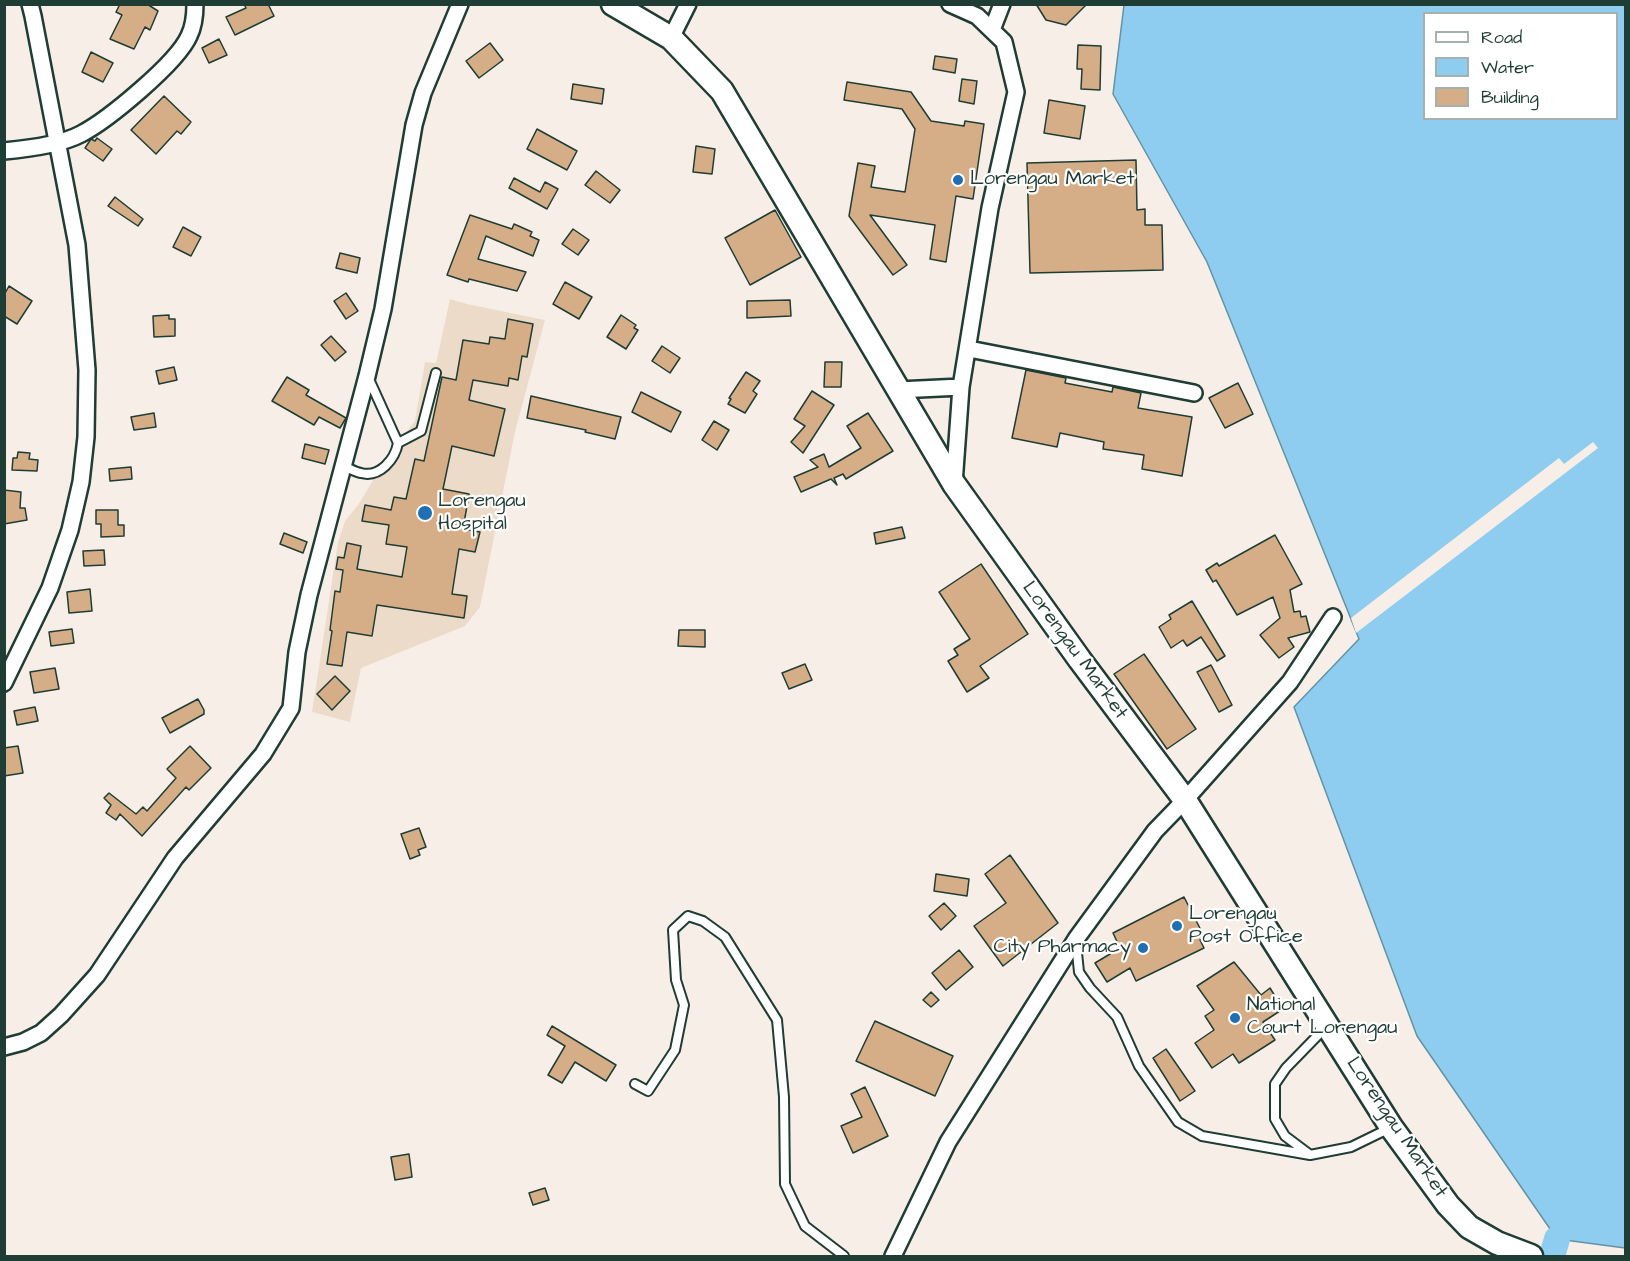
<!DOCTYPE html>
<html>
<head>
<meta charset="utf-8">
<style>
	body { margin:0 }
	#map { position:relative; width:1630px; height:1261px; overflow:hidden; background:#f7efe7; font-family:"Architects Daughter",sans-serif }
	canvas { display:block }
	.frame { position:absolute; inset:0; border:6px solid #1f3d34; pointer-events:none }
	.legend { position:absolute; left:1423px; top:12px; width:195px; height:108px; box-sizing:border-box; background:#fff; border:2px solid #a5b1ae; margin:0; padding:8px 10px; list-style:none; font-size:18px; color:#1f3d34 }
	.legend li { display:flex; align-items:center; gap:12px; height:30px }
	.legend b { width:30px; border:2px solid #a5b1ae }
</style>
</head>
<body>
<div id="map">
<canvas width="1630" height="1261"></canvas>
<div class="frame"></div>
<ul class="legend">
<li><b style="height:8px;background:#fff"></b>Road</li>
<li><b style="height:16px;background:#8ecdef"></b>Water</li>
<li><b style="height:16px;background:#d5ad86"></b>Building</li>
</ul>
</div>
<script>
const context = document.querySelector('canvas').getContext('2d');
context.lineJoin = 'round';
function paint(path, color) { context.fillStyle = color; context.fill(path, 'evenodd'); }
function strokePath(path, color, width, dash) { context.strokeStyle = color; context.lineWidth = width; context.lineCap = dash ? 'butt' : 'round'; context.setLineDash(dash || []); context.stroke(path); }
function write(font, color, halo, rows, align = 'center') {
  context.font = font + ' "Architects Daughter",sans-serif'; context.lineWidth = 4.5; context.setLineDash([]); context.textBaseline = 'middle'; context.strokeStyle = halo; context.fillStyle = color; for (const [text, x, y, turn = 0] of rows) {
    context.save(); context.translate(x, y); context.rotate((+turn || 0) * Math.PI / 180); context.textAlign = isNaN(turn) ? turn : align; if (halo) context.strokeText(text, 0, 0); context.fillText(text, 0, 0); context.restore();
  }
}
paint(new Path2D(`
	M450,299L467,304L545,320L515,432L480,607L465,626L361,668L350,722L312,712L338,542L345,521L358,505L387,457L415,421L425,362L436,363Z`), '#eddbca');
const water = new Path2D(`
	M1124,5H1625V1248L1557,1239L1417,1036L1294,707L1359,639L1207,262L1113,94ZM1424,14H1616V118H1424Z`);
paint(water, '#8ecdef');
strokePath(water, '#6293a4', 1.5);
paint(new Path2D(`
	M1593,442L1598,448L1356,633L1351,618L1559,458L1564,464Z`), '#f7efe7');
strokePath(new Path2D(`
	M1552,1256L1557,1239`), '#8ecdef', 26);
const building = new Path2D(`
	M120,4H147L158,11L150,30L145,27L134,49L110,39L122,15L116,12Z
	M244,4H268L274,16L235,35L226,17L246,8Z
	M1036,4H1087L1066,25L1046,20Z
	M219,39L227,55L209,63L202,48Z
	M490,43L503,60L479,78L466,61Z
	M1078,45L1101,46L1100,90L1081,89L1082,69H1077Z
	M91,52L113,63L103,82L82,72Z
	M935,56L957,59L955,73L933,69Z
	M962,79L977,81L974,104L959,101Z
	M847,82L911,92L931,121L964,126L965,121L984,124L973,199L956,196L946,262L930,259L935,225L870,215L907,265L893,275L849,216L858,163L875,166L871,187L905,192L915,129L902,109L844,100Z
	M573,84L604,89L602,104L571,99Z
	M164,96L191,122L181,134L177,131L156,154L131,130Z
	M1049,100L1085,106L1080,139L1044,133Z
	M537,129L577,151L567,170L527,149Z
	M97,138L112,149L103,161L85,148L91,139L95,141Z
	M696,146L715,149L712,174L693,172Z
	M1136,160L1137,210L1145,209V225H1162L1163,270L1030,273L1027,163Z
	M596,171L620,190L610,203L585,185Z
	M514,178L540,192L545,182L558,189L547,209L509,188Z
	M115,197L143,219L138,226L108,206Z
	M775,210L801,257L750,285L725,238Z
	M470,215L512,229L514,224L532,232L530,236L539,240L533,256L486,236L478,259L526,272L517,291L469,279L468,282L447,275Z
	M183,227L201,237L191,256L173,247Z
	M573,229L589,240L578,255L562,244Z
	M340,253L360,258L357,273L336,268Z
	M565,282L592,297L579,319L553,304Z
	M9,286L32,301L17,324L4,316V295Z
	M346,293L358,311L346,319L334,301Z
	M790,300L791,316L747,318V301Z
	M169,315V319H175V336L154,337L153,316Z
	M621,315L636,325L634,328L638,330L626,349L607,337Z
	M508,319L533,324L527,357L522,356L518,380L509,378L508,386L473,380L469,400L505,409L494,456L452,446L443,489L469,494L463,529L480,532L475,552L459,549L452,594L467,596L464,618L377,605L372,636L347,632L342,666L327,664L332,631L330,630L335,591L340,592L343,570L336,569L338,557L344,558L347,543L361,546L357,569L402,577L407,547L386,544L389,525L362,521L365,505L391,510L394,497L406,499L415,459L424,461L442,377L456,380L463,340L489,344L490,337L505,339Z
	M331,336L346,352L335,361L321,345Z
	M662,346L680,358L670,373L652,361Z
	M825,362H842L841,387H824Z
	M174,367L177,380L159,384L156,371Z
	M1026,370L1066,378L1065,383L1112,392L1113,387L1141,393L1138,408L1192,417L1182,476L1142,469L1144,455L1103,449L1104,442L1060,433L1057,447L1012,438Z
	M746,372L760,381L753,391L757,394L745,413L728,404L731,399L729,398Z
	M287,377L309,390L306,395L346,418L340,428L319,417L314,425L272,401Z
	M1238,383L1253,414L1225,428L1209,398Z
	M812,391L834,405L803,453L791,442L805,426L794,419Z
	M641,392L681,412L671,432L632,412Z
	M531,396L621,417L615,439L585,432L586,430L527,418Z
	M154,413L156,427L134,430L131,417Z
	M868,413L893,451L846,479L843,474L834,478L837,485L831,479L801,492L794,477L818,467L810,460L824,454L829,467L861,448L847,426Z
	M714,421L729,430L717,450L702,440Z
	M305,444L329,450L325,464L302,458Z
	M18,452L30,453L29,459L38,460L37,471L12,470L13,458H17Z
	M131,467L132,479L110,481L109,469Z
	M4,490L21,492L20,508H25L27,520L4,524Z
	M96,510H118V525H124V536L101,537V524H96Z
	M902,527L905,538L876,544L874,533Z
	M284,533L307,542L303,553L280,544Z
	M1275,535L1302,584L1290,590L1294,612L1300,611L1301,617L1306,616L1310,632L1288,638L1294,647L1279,658L1260,635L1280,618L1273,597L1237,615L1216,580L1213,582L1206,570L1217,563L1219,566Z
	M104,550L105,565L84,566L83,551Z
	M981,564L1028,634L980,666L989,678L967,692L948,661L958,655L954,649L970,639L939,592Z
	M90,589L92,611L69,613L67,592Z
	M1192,601L1225,656L1217,661L1201,637L1187,646L1183,640L1171,648L1159,627L1171,619L1169,615Z
	M72,629L74,643L51,646L49,632Z
	M679,630H705V647L678,646Z
	M1144,654L1196,729L1167,749L1114,674Z
	M805,664L812,680L789,689L782,673Z
	M1211,665L1232,705L1219,712L1197,672Z
	M55,668L59,689L34,693L30,672Z
	M335,676L350,691L332,710L317,694Z
	M198,699L204,710V714L170,733L162,718Z
	M35,707L38,721L17,725L14,711Z
	M18,746L23,773L4,776V748Z
	M190,746L211,768L189,790L186,787L142,836L120,814L116,820L106,813L111,805L104,798L109,793L136,814L143,807L147,811L176,778L167,769Z
	M419,828L426,847L418,850L420,855L410,859L401,834Z
	M1010,855L1058,923L1003,966L974,926L1006,903L985,874Z
	M936,874L969,879L967,896L934,891Z
	M1184,897L1205,938L1200,940L1204,948L1136,981L1130,968L1107,982L1095,963L1120,948L1113,933Z
	M944,903L956,916L941,930L929,916Z
	M959,950L973,967L946,990L932,973Z
	M1234,962L1261,995L1270,988L1283,1009L1263,1022L1275,1040L1239,1063L1233,1054L1212,1068L1195,1043L1214,1030L1205,1016L1214,1010L1197,986Z
	M931,992L939,1000L931,1007L923,1000Z
	M875,1021L953,1056L935,1096L856,1061Z
	M552,1026L616,1065L606,1081L575,1062L562,1083L548,1075L565,1046L547,1035Z
	M1166,1049L1195,1091L1180,1101L1153,1058Z
	M865,1087L888,1136L853,1153L841,1126L862,1117L851,1094Z
	M409,1154L412,1177L395,1180L391,1157Z
	M545,1188L549,1200L533,1205L529,1193Z`);
paint(building, '#d5ad86');
strokePath(building, '#1f3d34', 1.5);
const service = new Path2D(`
	M398,443L421,431L436,373
	M343,466C349,468 355,472 361,473C380,478 395,459 398,443L368,377
	M1076,943L1079,972L1090,988L1117,1017L1139,1066L1178,1122L1202,1136L1310,1155L1351,1147L1390,1128
	M635,1084L648,1091L675,1050L684,1005L676,980L673,930L688,916L703,921L725,937L777,1020L784,1097L785,1184L805,1226L844,1256
	M1309,1154L1285,1136L1275,1119V1084L1286,1068L1325,1028`);
const minor = new Path2D(`
	M950,4L977,16L1004,42L1016,92L990,208L961,387L954,484
	M992,30L1002,4
	M671,38L688,4
	M4,151C26,149 62,144 81,134C108,120 177,63 189,36C194,26 195,15 195,4
	M969,349L1194,393
	M898,390L961,387
	M4,683L50,588L70,530L81,482L86,437L87,370L77,245L33,16L30,4
	M4,1047L23,1042L41,1033L61,1015L97,975L175,858L263,754L291,708L297,652L309,595L367,376L383,309L414,125L423,93L460,4
	M893,1256L948,1142L1076,939L1155,831L1185,800L1290,682L1333,617`);
const secondary = new Path2D(`
	M613,4L671,38L722,91L954,484L1080,660L1185,800L1391,1127L1448,1205L1469,1227L1497,1243L1531,1256`);
strokePath(service, '#1f3d34', 12);
strokePath(minor, '#1f3d34', 20);
strokePath(secondary, '#1f3d34', 27);
strokePath(service, '#fff', 8);
strokePath(minor, '#fff', 15);
strokePath(secondary, '#fff', 22);
for (const [x, y, r, color] of [
	[958,180,6,"#1f6fb2"],
	[425,513,8,"#1f6fb2"],
	[1177,926,6,"#1f6fb2"],
	[1143,948,6,"#1f6fb2"],
	[1235,1018,6,"#1f6fb2"]
]) { const dot = new Path2D(); dot.arc(x, y, r, 0, 2 * Math.PI); context.fillStyle = color; context.fill(dot); strokePath(dot, '#fff', 2); }
write('20px', '#1f3d34', '#fff', [
	["Lorengau Market",970,180],
	["Lorengau",438,502],
	["Hospital",438,525],
	["Lorengau",1189,915],
	["Post Office",1189,938],
	["City Pharmacy",1131,948,"right"],
	["National",1247,1006],
	["Court Lorengau",1247,1029]
], 'left');
write('20px', '#1f3d34', '#fff', [
	["Lorengau Market",1074,651,54],
	["Lorengau Market",1396,1128,56]
]);
</script>
</body>
</html>
